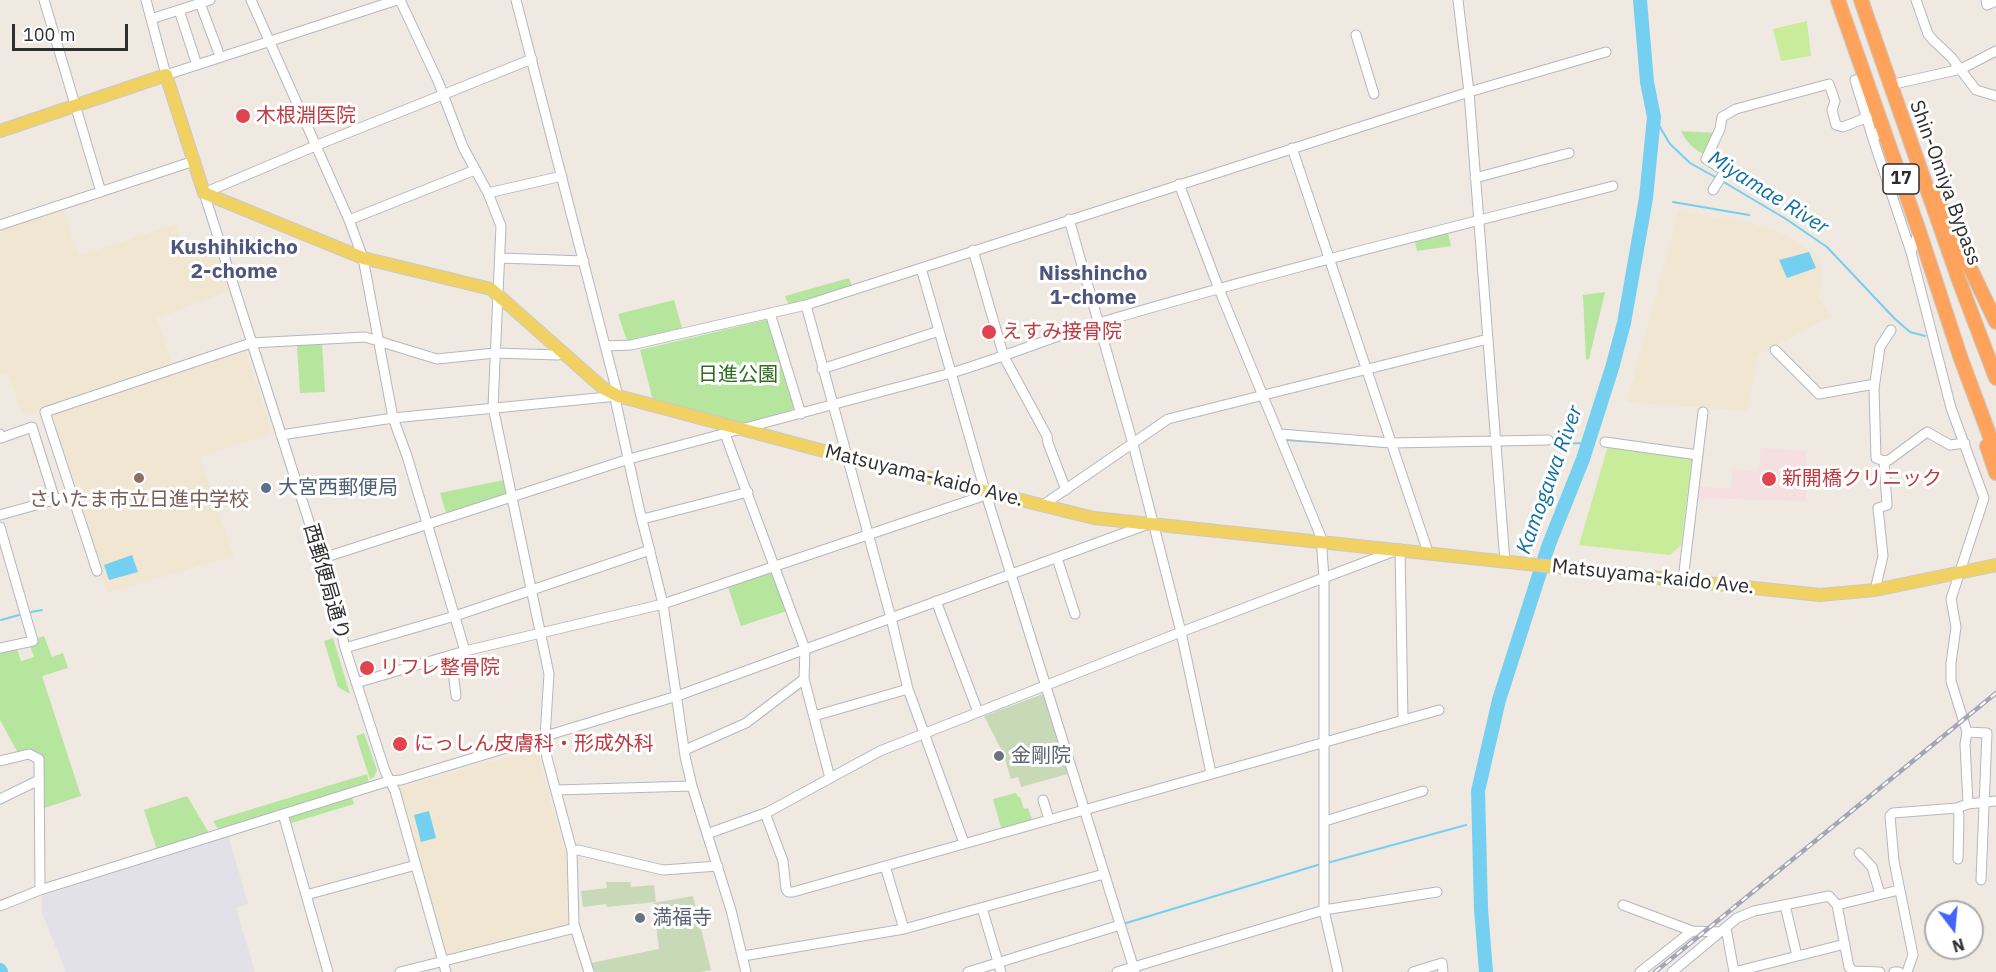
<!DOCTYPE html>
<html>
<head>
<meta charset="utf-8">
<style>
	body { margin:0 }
	#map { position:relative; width:1996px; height:972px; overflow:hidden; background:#efe9e1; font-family:"IBM Plex Sans",sans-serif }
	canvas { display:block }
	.north { position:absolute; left:1924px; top:900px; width:60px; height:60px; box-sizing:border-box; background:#fff; border:2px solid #ababab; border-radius:50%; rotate:164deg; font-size:16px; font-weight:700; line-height:24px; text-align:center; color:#2e2e2e }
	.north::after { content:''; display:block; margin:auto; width:21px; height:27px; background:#4264fb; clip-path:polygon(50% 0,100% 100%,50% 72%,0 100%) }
	.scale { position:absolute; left:12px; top:24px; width:116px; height:27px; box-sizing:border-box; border:3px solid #2e2e2e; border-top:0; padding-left:8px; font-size:18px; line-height:21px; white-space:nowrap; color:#2e2e2e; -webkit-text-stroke:4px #fff; paint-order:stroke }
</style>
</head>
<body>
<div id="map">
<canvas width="1996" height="972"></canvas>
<div class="north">N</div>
<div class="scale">100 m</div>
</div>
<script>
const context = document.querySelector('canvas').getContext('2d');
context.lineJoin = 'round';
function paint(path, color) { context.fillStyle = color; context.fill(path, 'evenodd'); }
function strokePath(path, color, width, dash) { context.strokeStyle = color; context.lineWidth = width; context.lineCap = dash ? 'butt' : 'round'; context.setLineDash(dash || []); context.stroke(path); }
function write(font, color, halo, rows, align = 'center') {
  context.font = font + ' "IBM Plex Sans","Noto Sans JP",sans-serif'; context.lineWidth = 6; context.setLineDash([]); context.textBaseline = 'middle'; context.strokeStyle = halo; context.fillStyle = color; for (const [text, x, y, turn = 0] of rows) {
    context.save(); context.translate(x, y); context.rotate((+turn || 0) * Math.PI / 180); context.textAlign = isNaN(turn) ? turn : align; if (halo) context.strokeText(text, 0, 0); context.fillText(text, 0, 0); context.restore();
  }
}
paint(new Path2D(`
	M228,835L248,904L236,908L255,972H66L42,913V896Z`), '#e3e1e8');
paint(new Path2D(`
	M63,210L78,256L176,224L186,256L215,247L229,291L157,318L173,366L23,415L8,374L0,376V230Z
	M1679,211L1748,222L1784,234L1817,255L1822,272L1819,297L1830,317L1758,355L1747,411L1627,402Z
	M246,351L272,434L200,457L234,556L107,593L51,414Z
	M539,748V761L566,856L568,928L448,956L445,954L398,788Z`), '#f0e6d1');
paint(new Path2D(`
	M1761,448L1806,451V501L1696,498L1697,486L1731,489L1733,469L1759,472Z`), '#f5dfe0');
paint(new Path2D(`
	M1681,131L1718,133L1706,155C1693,149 1687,143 1681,131Z
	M1448,233L1451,246L1417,251L1415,242Z
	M849,278L852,287L789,306L785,296Z
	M1605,292L1589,359L1586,360L1583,295Z
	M674,300L682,328L629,340L626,338L618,314Z
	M766,320L769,321L795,406L792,410L741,425L653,401L640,350Z
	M322,344L325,392L300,393L297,345Z
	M504,480L508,497L447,516L440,493Z
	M775,568L790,610L741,626L727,584Z
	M44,636L52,657L63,653L68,668L42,676L81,796L44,808L42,757L18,753L0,720V652L17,648L21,661L34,657L30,645L35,639Z
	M333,638L350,694L338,687L324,641Z
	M364,733L377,770L374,777L370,779L356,736Z
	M367,774L369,783L219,830L213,821Z
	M1016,793L1018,797H1020L1024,809L1028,808L1033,822L1002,831L993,799Z
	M351,794L354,804L288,824L285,815Z
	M187,796L209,833L157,850L144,810Z`), '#b6e59e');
paint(new Path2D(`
	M1043,694L1068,774L1021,787L1018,777L1011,779L1003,753L984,716Z
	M606,882H630L631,887L654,885L656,902L607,907L606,904L583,907L581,891L607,888Z
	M693,896L711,970L701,972H595L591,963L659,949L653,903Z`), '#c8d9b8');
paint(new Path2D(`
	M1807,21L1811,56L1781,61L1773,29Z
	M1608,446L1692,458L1681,545L1670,555L1579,545Z`), '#c9ec9a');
paint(new Path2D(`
	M1809,252L1816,268L1787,278L1779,260Z
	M132,555L138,572L109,580L104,565Z
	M429,811L436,838L421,842L414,815Z`), '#75cff0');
strokePath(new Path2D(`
	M1654,117L1670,144L1690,163L1717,178
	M1722,181L1786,219L1827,247L1894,318L1910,332L1925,336
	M1673,202L1749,215
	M1287,440L1389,447
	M1550,444L1588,443
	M31,612L42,610
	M1,620L19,615
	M1327,863L1466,825
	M1123,924L1321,864`), '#75cff0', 2);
strokePath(new Path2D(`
	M0,970L1,972
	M1486,972L1481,909L1478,791L1499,700L1549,544L1583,459L1612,368L1624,323L1646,198L1654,117L1647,82L1640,0`), '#75cff0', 14);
const minor = new Path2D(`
	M44,0L101,192
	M146,0L166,75L397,0
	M251,0L349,220L363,258L393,418L407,456L465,651
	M400,0L438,81L463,147L488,193L501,226L493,407L549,674L545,737L547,758L572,851L574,924L589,972
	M516,0L618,396L616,403L639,508L663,604L685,756L692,786L731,910L746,972
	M1916,0L1928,34L1933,40L1951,57L1976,90L1996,96
	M1986,0L1987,5L1996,1
	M200,3L218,51
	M179,10L195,59
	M151,19L210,0
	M1356,35L1374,94
	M1855,80L1873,139
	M1890,85L1961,69L1996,51
	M1883,126L1873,139L1911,252
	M1292,148L1428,552
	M1475,178L1569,153
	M1179,184L1219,289L1321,537L1324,578V910L1338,972
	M1713,190L1725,171L1706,159L1720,129L1722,117L1736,109L1829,84L1835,101L1832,110L1836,125L1843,127L1868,117
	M488,193L562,176
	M1069,219L1087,283
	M349,220L475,170
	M0,225L194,161
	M1919,231L1911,252L1951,408L1984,498L1951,599L1956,627L1951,663V681L1967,732L1965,744L1968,804
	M973,250L1004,357L1047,436L1048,443L1066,490
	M500,258L584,261
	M921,268L985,491L1135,972
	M1088,286L1133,444L1181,632L1211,773
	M806,305L891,618L908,689L964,843
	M770,313L801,414
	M1891,330L1880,347L1874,389L1876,458L1884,461L1889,460L1927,432L1950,445L1965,443
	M605,346L631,345L806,305L1469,92L1458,0
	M1775,350L1819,394L1869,385L1874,386V389
	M822,369L939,331
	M0,434L1,438L32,427L55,500
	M725,434L805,649L804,679L830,778
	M1280,434L1391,443L1548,440
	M281,435L393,418L618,396
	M1605,442L1698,455
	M1043,505L1168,419L1488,339
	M0,515L72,495
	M643,519L748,492
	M0,527L33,641L0,648
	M1057,558L1075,614
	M320,559L629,459L951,373C1002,358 1051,337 1102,322C1271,272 1442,230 1613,186
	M1505,562L1469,92L1606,52
	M97,571L45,412L251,343L365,337L437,359L495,353L558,355L565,353
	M1683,580L1703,412
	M1875,590L1883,556L1878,508L1887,505L1884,461
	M936,601L978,712
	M345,648L455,616L650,550
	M451,655L456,696
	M356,683L465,651L663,604L980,497L985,491
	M814,716L908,689
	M1967,732L1987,733L1981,880
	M685,750L746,723L804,679
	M0,761L29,754L39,759L40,890
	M556,790L692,786
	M0,799L39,780
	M1043,800L1049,819
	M1957,808L1959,815L1958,859
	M765,813L783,861L786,889L788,892H793L1439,710
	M283,814L328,972
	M1325,821L1423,791
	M707,834L768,812L880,751L1181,632L1400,549L1403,719
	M572,851L578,850L663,870L718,866
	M1859,853L1872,867L1880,894
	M885,866L904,929
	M306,895L416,865
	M1623,905L1692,931
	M1785,905L1797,956
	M1837,905L1899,890
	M0,906L40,890L389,781L401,780L677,696L1146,525
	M982,908L1001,972
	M1726,928L1734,972
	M743,956L904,929L1104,874
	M400,972L575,928
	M446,972L395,791L385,771L345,648L334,600L204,193L315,146L532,59
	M968,972L1120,925
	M1117,972L1324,910L1437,892
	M1413,972L1442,963L1443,972
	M1640,972L1692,931L1720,932
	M1672,972L1737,918L1754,911L1829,896L1837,905L1849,967L1853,971L1880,972
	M1734,972L1845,944
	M1894,972H1899
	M1907,972L1913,955L1894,861L1890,816L1893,813L1957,808L1968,804L1996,801`);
const major = new Path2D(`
	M0,131L166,75L204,193L363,258L491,289L603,388L618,396L846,457L1094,518L1820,595L1875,590L1996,565`);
const highway = new Path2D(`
	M1838,0L1919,231L1961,359L1996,453
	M1861,0L1960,283L1996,378
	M1936,197L1949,219L1961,249L1996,322
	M1987,446L1996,473`);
strokePath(minor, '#b4b7c1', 11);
strokePath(major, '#c9c9c9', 14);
strokePath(highway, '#c9c9c9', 16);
strokePath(minor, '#fff', 9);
strokePath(major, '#f2d163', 12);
strokePath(highway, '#ffa35c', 14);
const rail = new Path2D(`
	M1655,972L1996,693`);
strokePath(rail, '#a3a6b8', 4.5);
strokePath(rail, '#fff', 2, [7]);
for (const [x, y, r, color] of [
	[243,116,8,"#e0444e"],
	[989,332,8,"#e0444e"],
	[139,478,6,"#8d6e63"],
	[1769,479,8,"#e0444e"],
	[266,488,6,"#5c6f8a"],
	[367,668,8,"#e0444e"],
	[400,744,8,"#e0444e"],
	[999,756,6,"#6b7280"],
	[640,918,6,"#6b7280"]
]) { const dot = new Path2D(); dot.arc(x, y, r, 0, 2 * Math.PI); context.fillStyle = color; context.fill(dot); strokePath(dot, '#fff', 2); }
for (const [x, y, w] of [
	[1901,179,36]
]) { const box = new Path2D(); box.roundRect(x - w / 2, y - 15, w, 30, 4.5); context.fillStyle = '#fff'; context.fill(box); strokePath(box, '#2e2e2e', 1.5); }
write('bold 18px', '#2e2e2e', null, [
	["17",1901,179]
]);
write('20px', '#be3a42', '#fff', [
	["木根淵医院",256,116],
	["えすみ接骨院",1002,332],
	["新開橋クリニック",1782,479],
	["リフレ整骨院",380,668],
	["にっしん皮膚科・形成外科",414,744]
], 'left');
write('20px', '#2e2e2e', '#fff', [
	["Shin-Omiya Bypass",1945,183,70],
	["Matsuyama-kaido Ave.",924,476,14],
	["Matsuyama-kaido Ave.",1653,577,6],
	["西郵便局通り",326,582,74]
]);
write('20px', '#2c6e1b', '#fff', [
	["日進公園",738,375]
]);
write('20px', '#4e5e75', '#fff', [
	["大宮西郵便局",278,488]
], 'left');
write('20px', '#785e54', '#fff', [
	["さいたま市立日進中学校",139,500]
]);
write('20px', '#5b616d', '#fff', [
	["金剛院",1011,756],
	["満福寺",652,918]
], 'left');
write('italic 21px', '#0d6fa3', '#fff', [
	["Miyamae River",1768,193,32],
	["Kamogawa River",1550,480,-70]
]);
write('bold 21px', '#4d5680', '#fff', [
	["Kushihikicho",234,248],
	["2-chome",234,272],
	["Nisshincho",1093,274],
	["1-chome",1093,298]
]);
</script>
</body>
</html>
